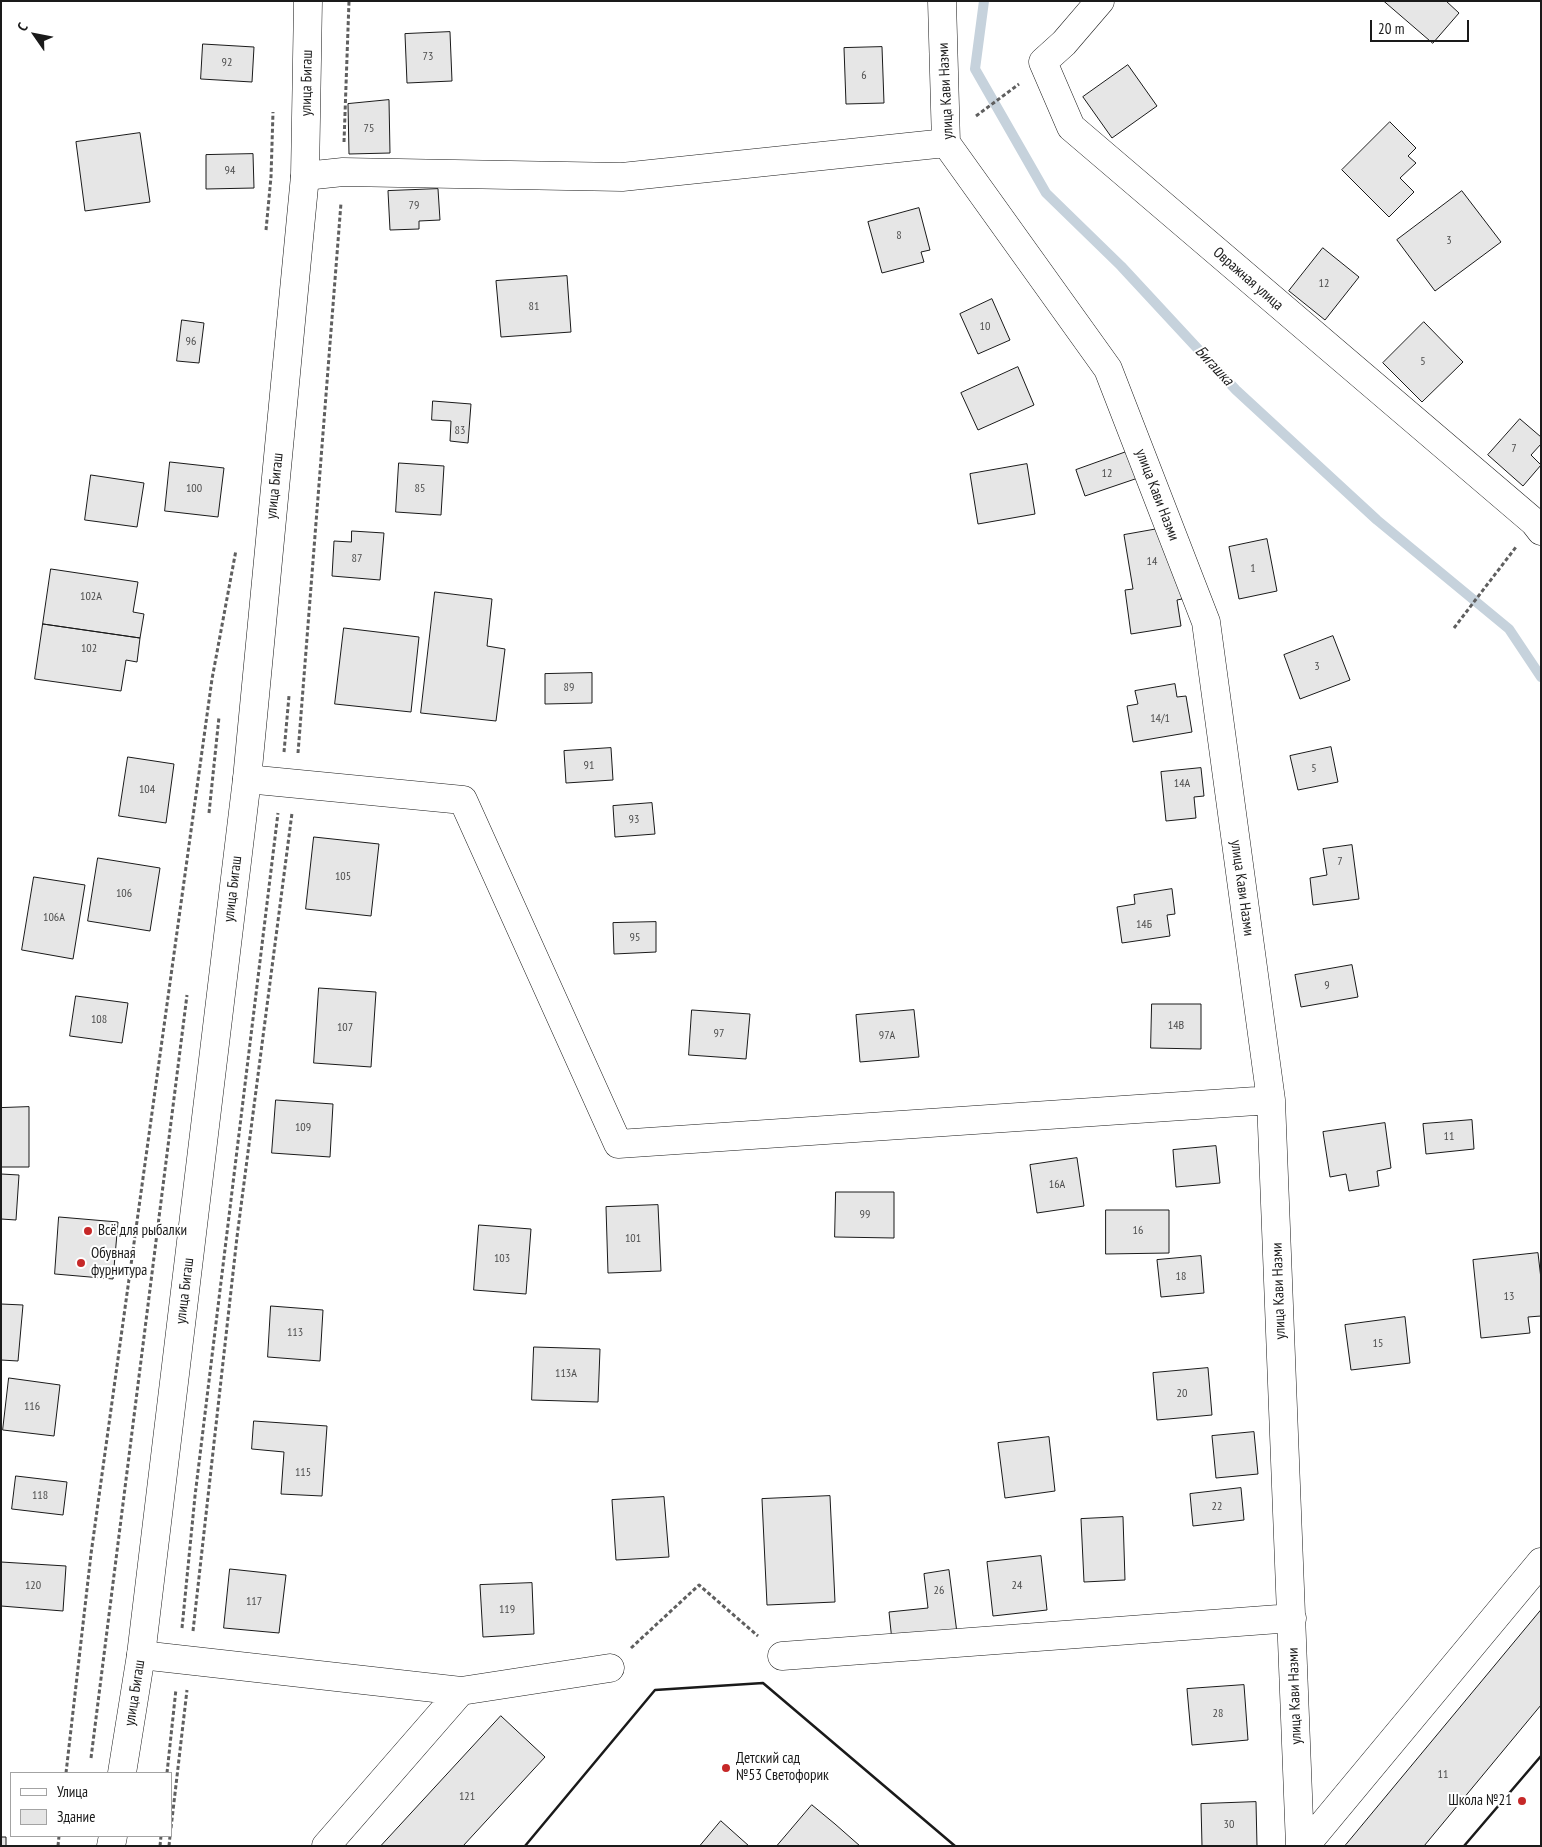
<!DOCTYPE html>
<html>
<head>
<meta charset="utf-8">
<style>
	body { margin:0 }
	#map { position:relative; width:1542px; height:1847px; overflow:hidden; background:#fff; font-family:"PT Sans Narrow",sans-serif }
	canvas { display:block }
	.frame { position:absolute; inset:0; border:2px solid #1a1a1a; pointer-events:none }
	.legend { position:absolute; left:10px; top:1772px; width:162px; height:65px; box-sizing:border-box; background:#fff; border:1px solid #a3a3a3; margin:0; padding:6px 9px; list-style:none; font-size:15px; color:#1a1a1a }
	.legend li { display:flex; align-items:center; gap:10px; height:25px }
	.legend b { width:25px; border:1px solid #a3a3a3 }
	.north { position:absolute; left:10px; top:10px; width:50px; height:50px; -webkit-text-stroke:4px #fff; paint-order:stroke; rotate:303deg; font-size:14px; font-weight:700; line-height:20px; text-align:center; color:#1a1a1a }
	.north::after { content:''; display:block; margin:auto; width:18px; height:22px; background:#1a1a1a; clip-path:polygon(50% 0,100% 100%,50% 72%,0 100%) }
	.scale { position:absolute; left:1370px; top:20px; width:99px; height:22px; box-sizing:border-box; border:2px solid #1a1a1a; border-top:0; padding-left:6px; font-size:15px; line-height:18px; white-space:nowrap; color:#1a1a1a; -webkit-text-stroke:4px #fff; paint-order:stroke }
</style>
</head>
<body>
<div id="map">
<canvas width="1542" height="1847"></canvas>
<div class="frame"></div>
<ul class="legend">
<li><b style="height:6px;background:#fff"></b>Улица</li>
<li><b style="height:14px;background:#e6e6e6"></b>Здание</li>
</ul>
<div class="north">С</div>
<div class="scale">20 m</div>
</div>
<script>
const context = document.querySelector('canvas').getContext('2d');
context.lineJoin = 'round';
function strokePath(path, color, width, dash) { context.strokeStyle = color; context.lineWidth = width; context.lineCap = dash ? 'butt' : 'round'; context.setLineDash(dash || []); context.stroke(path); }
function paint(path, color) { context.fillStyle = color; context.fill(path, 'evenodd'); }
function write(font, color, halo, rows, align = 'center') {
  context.font = font + ' "PT Sans Narrow",sans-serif'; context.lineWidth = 4; context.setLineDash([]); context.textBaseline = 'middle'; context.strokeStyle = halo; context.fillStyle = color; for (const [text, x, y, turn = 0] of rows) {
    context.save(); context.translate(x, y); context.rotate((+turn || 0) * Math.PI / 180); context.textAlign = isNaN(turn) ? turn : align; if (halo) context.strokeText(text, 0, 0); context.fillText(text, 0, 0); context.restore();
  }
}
strokePath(new Path2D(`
	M984,1L975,69L1046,193L1121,266L1236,390L1377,520L1509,629L1541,677`), '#c6d2dc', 10);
const building = new Path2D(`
	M1384,1H1446L1459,13L1433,43Z
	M450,32L452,81L407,83L405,34Z
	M203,44L254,47L252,82L201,79Z
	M882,47L884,103L846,104L844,48Z
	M1128,65L1157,106L1112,138L1083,97Z
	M389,100L390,153L349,154L348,104Z
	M1390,122L1416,148L1408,156L1416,163L1400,178L1414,192L1389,217L1342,170Z
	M140,133L150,202L85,211L76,142Z
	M253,154L254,188L206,189V155Z
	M438,189L440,220L419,221V229L390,230L388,191Z
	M1462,191L1501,242L1435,291L1397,240Z
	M919,208L930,250L921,252L924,262L882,273L868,222Z
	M1323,248L1359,277L1325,320L1289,291Z
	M567,276L571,332L501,337L496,281Z
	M992,299L1010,340L978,354L960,314Z
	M182,320L204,323L199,363L177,361Z
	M1424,322L1463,362L1422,402L1383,363Z
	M1018,367L1034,405L978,430L961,393Z
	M433,401L471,404L468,443L450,441L451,421L432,420Z
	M1520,419L1541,437V444L1531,455L1541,465L1523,486L1488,455Z
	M1129,451L1138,478L1085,496L1076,470Z
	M170,462L224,468L218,517L165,511Z
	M399,463L444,466L441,515L396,512Z
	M1027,464L1035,514L978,524L970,474Z
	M91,475L144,483L137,527L85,520Z
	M1169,527L1182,599L1177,600L1181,626L1131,634L1125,590L1133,589L1124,535Z
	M352,531L384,533L380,580L332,576L334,541L351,542Z
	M1267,539L1277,591L1239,599L1229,547Z
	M51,569L138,582L133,612L144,614L140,638L43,624Z
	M435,592L492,599L487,646L505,649L496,721L421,713Z
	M43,624L140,638L137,662L126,660L121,691L35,679Z
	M344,628L419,637L411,712L335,704Z
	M1333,636L1350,680L1300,699L1284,655Z
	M592,673V703L545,704V674Z
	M1175,684L1177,697L1186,696L1192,732L1133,742L1127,706L1138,704L1135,691Z
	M1331,747L1338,782L1298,790L1290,756Z
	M611,748L613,780L566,783L564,751Z
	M128,757L174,764L166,823L119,816Z
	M1201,768L1204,796L1194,797L1196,818L1166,821L1161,772Z
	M652,803L655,834L615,837L613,806Z
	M314,837L379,844L371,916L306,909Z
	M1352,845L1359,899L1313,905L1310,878L1327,875L1323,849Z
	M98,858L160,868L150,931L88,921Z
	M34,877L85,885L73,959L22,950Z
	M1172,889L1175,914L1167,915L1170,936L1122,943L1117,907L1135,904L1134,895Z
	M656,922V952L614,954L613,923Z
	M1352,965L1358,997L1301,1007L1295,975Z
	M319,988L376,992L371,1067L314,1063Z
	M76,996L128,1003L122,1043L70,1036Z
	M1152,1004H1201V1049L1151,1048Z
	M692,1010L750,1014L746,1059L689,1055Z
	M914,1010L919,1057L860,1062L856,1015Z
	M276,1100L333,1104L330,1157L272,1153Z
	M29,1107V1167H1V1108Z
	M1472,1120L1474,1149L1426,1154L1423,1124Z
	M1385,1123L1391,1168L1377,1171L1379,1186L1349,1191L1346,1174L1330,1177L1323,1132Z
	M1216,1146L1220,1183L1176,1187L1173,1150Z
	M1077,1158L1084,1206L1037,1213L1030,1165Z
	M1,1174L19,1175L16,1220L1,1219Z
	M836,1192H894V1238L835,1237Z
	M658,1205L661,1271L608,1273L606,1207Z
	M1106,1210H1169V1253L1106,1254Z
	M59,1217L118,1222L113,1279L55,1274Z
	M479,1225L531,1229L526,1294L474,1290Z
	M1538,1253L1541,1279V1316L1528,1317L1530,1333L1481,1338L1473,1260Z
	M1201,1256L1204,1293L1161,1297L1157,1260Z
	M1,1304L23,1305L18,1361L1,1360Z
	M271,1306L323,1310L320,1361L268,1357Z
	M1405,1317L1410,1363L1351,1370L1345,1325Z
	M534,1347L600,1349L598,1402L532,1400Z
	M1208,1368L1212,1415L1157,1420L1153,1373Z
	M9,1378L60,1385L54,1436L3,1430Z
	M254,1421L327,1426L322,1496L281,1494L284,1452L252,1449Z
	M1254,1432L1258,1474L1216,1478L1212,1436Z
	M1049,1437L1055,1491L1005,1498L998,1443Z
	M16,1476L67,1482L63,1515L12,1509Z
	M1241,1488L1244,1520L1193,1526L1190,1494Z
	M830,1496L835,1602L767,1605L762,1499Z
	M664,1497L669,1557L616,1560L612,1500Z
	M1123,1517L1125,1580L1084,1582L1081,1519Z
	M1041,1556L1047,1610L993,1616L987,1562Z
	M1,1562L66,1566L63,1611L1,1606Z
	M230,1569L286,1575L279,1633L224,1628Z
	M949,1570L957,1633L892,1641L889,1612L928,1608L924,1574Z
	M532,1583L534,1634L483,1637L480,1585Z
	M1541,1610V1705L1424,1846H1347L1346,1845Z
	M1244,1685L1248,1740L1192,1745L1187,1689Z
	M501,1716L545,1757L463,1846H381Z
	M1256,1802L1257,1846H1202L1201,1804Z
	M812,1805L835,1824L860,1846H777Z
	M721,1821L749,1846H700Z
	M1,1837H6V1846H1Z`);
paint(building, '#e6e6e6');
strokePath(building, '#1a1a1a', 1);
const minor = new Path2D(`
	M942,1L946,143L1108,369L1206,622L1271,1100L1300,1846
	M1100,1L1064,43L1043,62L1071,127L1534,522L1541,531
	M305,176L343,172L622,177L946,143
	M247,779L463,800L618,1144L1271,1100
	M141,1655L461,1691L610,1668
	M782,1656L1292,1618
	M326,1846L461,1691
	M1305,1846L1541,1562`);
const major = new Path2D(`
	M122,1773L141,1655L247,779L305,176L308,1
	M111,1846L113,1836`);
strokePath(minor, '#1a1a1a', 29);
strokePath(major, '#1a1a1a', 29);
strokePath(new Path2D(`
	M976,116L1019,84
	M344,142L349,1
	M266,230L271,177L273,112
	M1454,628L1516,547
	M284,752L289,696
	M298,753L341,203
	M209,813L219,717
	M182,1628L195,1496L278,813
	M193,1631L237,1237L292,813
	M631,1648L699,1585L758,1636
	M91,1758L187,995
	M66,1773L91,1554L212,679L236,550
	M167,1773L176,1689
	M171,1828L187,1690
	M58,1846L59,1836
	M160,1846L161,1836
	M169,1846L170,1836`), '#5f5f5f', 3, [4, 2.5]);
strokePath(minor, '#fff', 28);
strokePath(major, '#fff', 28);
strokePath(new Path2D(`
	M525,1846L655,1690L763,1683L955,1846
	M1464,1846L1541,1756`), '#1a1a1a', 2.5);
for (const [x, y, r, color] of [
	[88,1231,5,"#c62828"],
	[81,1263,5,"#c62828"],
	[726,1768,5,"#c62828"],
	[1522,1801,5,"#c62828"]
]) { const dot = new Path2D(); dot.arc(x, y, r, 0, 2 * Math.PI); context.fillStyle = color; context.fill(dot); strokePath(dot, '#fff', 2); }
write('12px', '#4d4d4d', null, [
	["73",428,57],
	["92",227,63],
	["6",864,76],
	["75",369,129],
	["94",230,171],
	["79",414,206],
	["8",899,236],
	["3",1449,241],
	["12",1324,284],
	["81",534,307],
	["10",985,327],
	["96",191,342],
	["5",1423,362],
	["83",460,431],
	["7",1514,449],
	["12",1107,474],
	["100",194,489],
	["85",420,489],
	["87",357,559],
	["14",1152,562],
	["1",1253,569],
	["102А",91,597],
	["102",89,649],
	["3",1317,667],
	["89",569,688],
	["14/1",1160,719],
	["91",589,766],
	["5",1314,769],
	["14А",1182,784],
	["104",147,790],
	["93",634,820],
	["7",1340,862],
	["105",343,877],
	["106",124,894],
	["106А",54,918],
	["14Б",1144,925],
	["95",635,938],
	["9",1327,986],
	["108",99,1020],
	["14В",1176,1026],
	["107",345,1028],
	["97",719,1034],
	["97А",887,1036],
	["109",303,1128],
	["11",1449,1137],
	["16А",1057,1185],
	["99",865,1215],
	["16",1138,1231],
	["101",633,1239],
	["103",502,1259],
	["18",1181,1277],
	["13",1509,1297],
	["113",295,1333],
	["15",1378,1344],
	["113А",566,1374],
	["20",1182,1394],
	["116",32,1407],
	["115",303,1473],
	["118",40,1496],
	["22",1217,1507],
	["120",33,1586],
	["24",1017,1586],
	["26",939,1591],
	["117",254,1602],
	["119",507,1610],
	["28",1218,1714],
	["11",1443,1775],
	["121",467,1797],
	["30",1229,1825]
]);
write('15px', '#1a1a1a', '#fff', [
	["улица Бигаш",307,83,-89],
	["улица Кави Назми",946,91,-93],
	["Овражная улица",1248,279,41],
	["улица Бигаш",275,486,-84],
	["улица Кави Назми",1157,495,69],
	["улица Кави Назми",1242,888,82],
	["улица Бигаш",233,889,-83],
	["улица Бигаш",185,1291,-83],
	["улица Кави Назми",1279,1291,-92],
	["улица Бигаш",135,1693,-81],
	["улица Кави Назми",1295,1696,-92]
]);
write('15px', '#1a1a1a', '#fff', [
	["Всё для рыбалки",98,1231],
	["Обувная",91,1254],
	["фурнитура",91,1271],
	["Детский сад",736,1759],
	["№53 Светофорик",736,1776],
	["Школа №21",1512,1801,"right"]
], 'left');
write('italic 16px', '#1a1a1a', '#fff', [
	["Бигашка",1214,366,47]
]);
</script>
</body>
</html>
